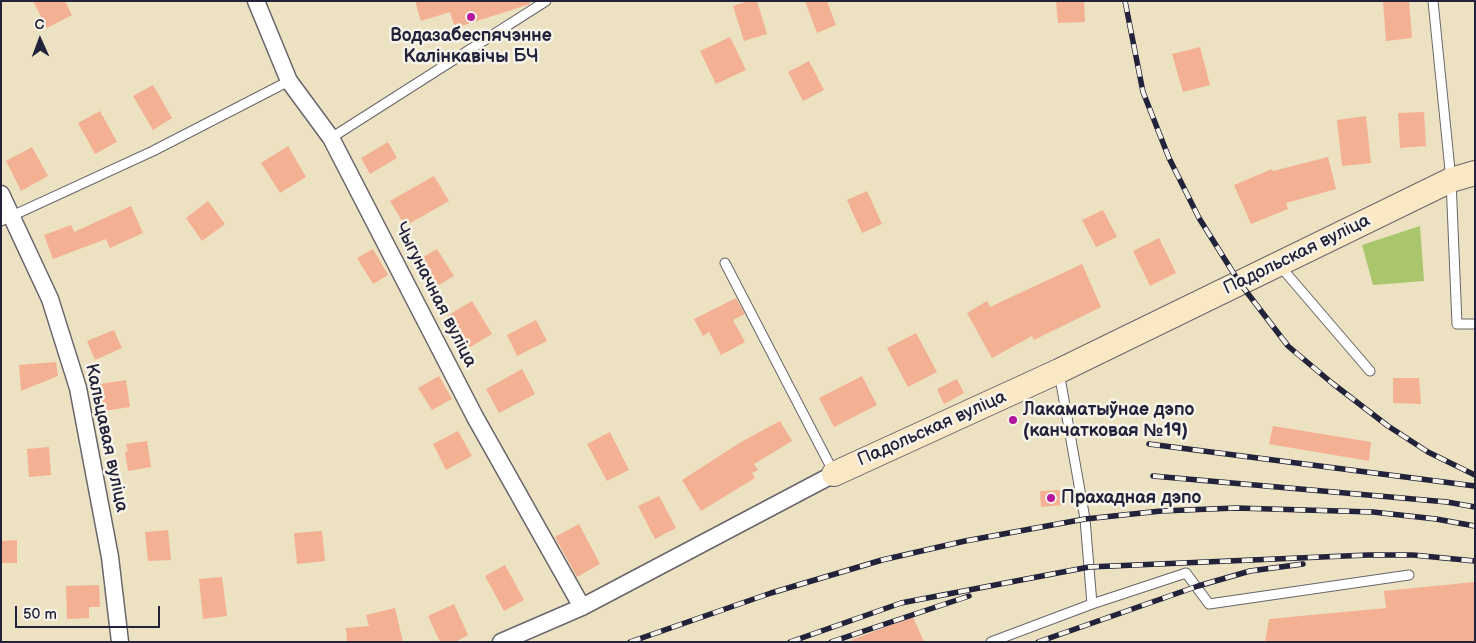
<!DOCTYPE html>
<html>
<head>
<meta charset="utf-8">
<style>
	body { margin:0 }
	#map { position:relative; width:1476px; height:643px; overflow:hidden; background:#ece2c2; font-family:"Balsamiq Sans",sans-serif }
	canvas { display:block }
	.frame { position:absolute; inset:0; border:2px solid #22223b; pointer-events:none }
	.north { position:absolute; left:15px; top:15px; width:50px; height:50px; -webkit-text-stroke:4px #f7f3e8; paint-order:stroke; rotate:358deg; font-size:14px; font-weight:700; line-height:20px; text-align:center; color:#22223b }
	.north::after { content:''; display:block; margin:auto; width:18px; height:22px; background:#22223b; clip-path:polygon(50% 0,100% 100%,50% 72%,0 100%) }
	.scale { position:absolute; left:15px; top:606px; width:145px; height:22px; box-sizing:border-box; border:2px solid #22223b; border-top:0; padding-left:6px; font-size:15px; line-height:18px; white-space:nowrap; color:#22223b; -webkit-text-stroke:4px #f7f3e8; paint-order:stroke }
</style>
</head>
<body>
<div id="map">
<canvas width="1476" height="643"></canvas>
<div class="frame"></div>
<div class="north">С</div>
<div class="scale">50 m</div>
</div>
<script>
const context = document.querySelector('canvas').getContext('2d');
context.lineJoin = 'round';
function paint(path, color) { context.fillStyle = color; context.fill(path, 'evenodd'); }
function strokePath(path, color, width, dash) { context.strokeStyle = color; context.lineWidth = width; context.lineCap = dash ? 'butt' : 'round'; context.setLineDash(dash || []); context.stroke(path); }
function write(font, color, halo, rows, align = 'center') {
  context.font = font + ' "Balsamiq Sans",sans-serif'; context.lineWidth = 5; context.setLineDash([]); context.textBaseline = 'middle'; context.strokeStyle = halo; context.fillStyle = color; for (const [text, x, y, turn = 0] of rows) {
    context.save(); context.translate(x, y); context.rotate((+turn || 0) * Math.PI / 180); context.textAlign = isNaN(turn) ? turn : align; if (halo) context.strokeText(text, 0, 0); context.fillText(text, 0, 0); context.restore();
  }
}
paint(new Path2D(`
	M1420,226L1424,281L1373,285L1362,245Z`), '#aac66c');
paint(new Path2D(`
	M33,1H65L72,15L47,28Z
	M415,1H529L530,4L455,28L450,12L421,21Z
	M748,1H757L767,34L744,41L733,6Z
	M805,1H827L836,25L817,33Z
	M1056,1H1084L1085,22L1058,23Z
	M1409,1L1412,38L1386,41L1383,2Z
	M730,37L746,70L716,84L700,51Z
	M1200,47L1210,85L1183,92L1172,54Z
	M809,61L824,90L803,101L788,72Z
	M153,85L172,118L153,130L133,96Z
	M100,111L117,142L95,154L78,123Z
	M1424,112L1426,146L1400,148L1398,113Z
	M1366,116L1371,163L1342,166L1337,120Z
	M388,142L397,158L370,174L361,158Z
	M288,146L306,177L280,193L261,163Z
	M32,147L48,176L21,191L6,161Z
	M1328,157L1336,189L1286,203L1288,209L1251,224L1234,185L1272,169L1273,171Z
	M434,176L449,201L405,226L390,201Z
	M867,191L882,224L862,233L847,200Z
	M208,201L225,224L202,241L186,218Z
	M131,206L143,233L110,248L106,239L53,259L44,235L71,225L74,232Z
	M1103,210L1117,237L1096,247L1082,220Z
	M1159,238L1176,273L1150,286L1133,251Z
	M373,249L388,275L373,284L357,258Z
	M437,249L454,276L429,291L413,263Z
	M1082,264L1101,307L1034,340L1032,336L992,358L967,313L987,301L990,307Z
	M736,298L745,314L733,320L745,342L721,355L709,332L703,336L694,319Z
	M472,301L492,334L467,349L447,316Z
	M536,320L547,341L517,356L507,335Z
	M114,330L122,348L95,360L87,341Z
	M916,333L937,372L908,387L887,348Z
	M56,362L58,376L21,391L19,365Z
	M522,369L535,394L499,413L486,389Z
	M439,376L452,399L432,410L418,388Z
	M862,376L877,405L834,427L819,398Z
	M1393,378H1419L1421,404L1393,403Z
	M957,379L964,393L944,404L937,389Z
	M126,380L130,407L104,411L100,384Z
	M780,421L792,441L754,464L758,470L752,473L755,478L701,511L682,480L741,442Z
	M1273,426L1371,442L1369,461L1269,444Z
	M458,431L472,456L446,470L433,444Z
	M610,432L629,470L607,481L587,444Z
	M147,441L151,467L128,471L125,452L128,451L126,444Z
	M49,447L51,475L29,477L27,449Z
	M1061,490L1062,505L1041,507L1040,491Z
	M659,496L676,528L655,539L638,506Z
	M579,524L600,564L577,577L555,537Z
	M168,530L171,560L148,561L145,532Z
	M322,531L325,561L297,564L294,533Z
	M17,540V563H1V541Z
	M505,565L524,600L504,611L485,576Z
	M222,577L227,616L203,619L199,579Z
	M1475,582V642H1265L1269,619L1386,608L1384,591Z
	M99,585L100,607H89V618L67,619L66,586Z
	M454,604L468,635L455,642H440L428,616Z
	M395,608L403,642H347L346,628L369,626L366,615Z
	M913,617L924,642H852L851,640Z`), '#f3b092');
const lane = new Path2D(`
	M1433,1L1451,180L1457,324H1475
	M331,138L546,1
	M1,221L153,151L289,81
	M725,263L834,473
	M1280,266L1370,371
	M1059,372L1085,519L1092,604
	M991,642L1092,604L1186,573L1209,604L1409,575`);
const street = new Path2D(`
	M256,1L289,81L331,138L475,417L582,607
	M1,194L50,299L78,388L110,557L120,642
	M501,642L582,607L834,474`);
const secondary = new Path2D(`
	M834,474L1059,371L1451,180L1475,173`);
strokePath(lane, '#69656a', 11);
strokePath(street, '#69656a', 19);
strokePath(secondary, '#69656a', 26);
strokePath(lane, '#fff', 9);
strokePath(street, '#fff', 16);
strokePath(secondary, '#fae7c3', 24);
const rail = new Path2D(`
	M1125,1L1143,92L1169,158L1199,218L1239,282L1288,346L1332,383L1388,426L1428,452L1475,475
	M1149,444L1475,486
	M1153,476L1447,502L1475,507
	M630,642L771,593L882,560L965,541L1085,519L1161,511L1236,508L1373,512L1436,519L1475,526
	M790,642L901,603L1089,567L1368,555H1413L1475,561
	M831,642L969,596
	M1038,642L1198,586L1250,571L1303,564`);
strokePath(rail, '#22223b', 5.5);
strokePath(rail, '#f7f3e8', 4, [11]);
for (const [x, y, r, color] of [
	[471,17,5,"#b5179e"],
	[1013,420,5,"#b5179e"],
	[1051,498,5,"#b5179e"]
]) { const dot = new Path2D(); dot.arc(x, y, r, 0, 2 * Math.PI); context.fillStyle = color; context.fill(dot); strokePath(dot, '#f7f3e8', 2); }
write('bold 18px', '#22223b', '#f7f3e8', [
	["Водазабеспячэнне",471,36,"center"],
	["Калінкавічы БЧ",471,57,"center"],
	["Лакаматыўнае дэпо",1023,410],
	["(канчатковая №19)",1023,431],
	["Прахадная дэпо",1061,498]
], 'left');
write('18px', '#22223b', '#f7f3e8', [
	["Падольская вуліца",1297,255,-26],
	["Чыгуначная вуліца",435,295,63],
	["Падольская вуліца",932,429,-24],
	["Кальцавая вуліца",106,438,78]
]);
</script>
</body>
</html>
